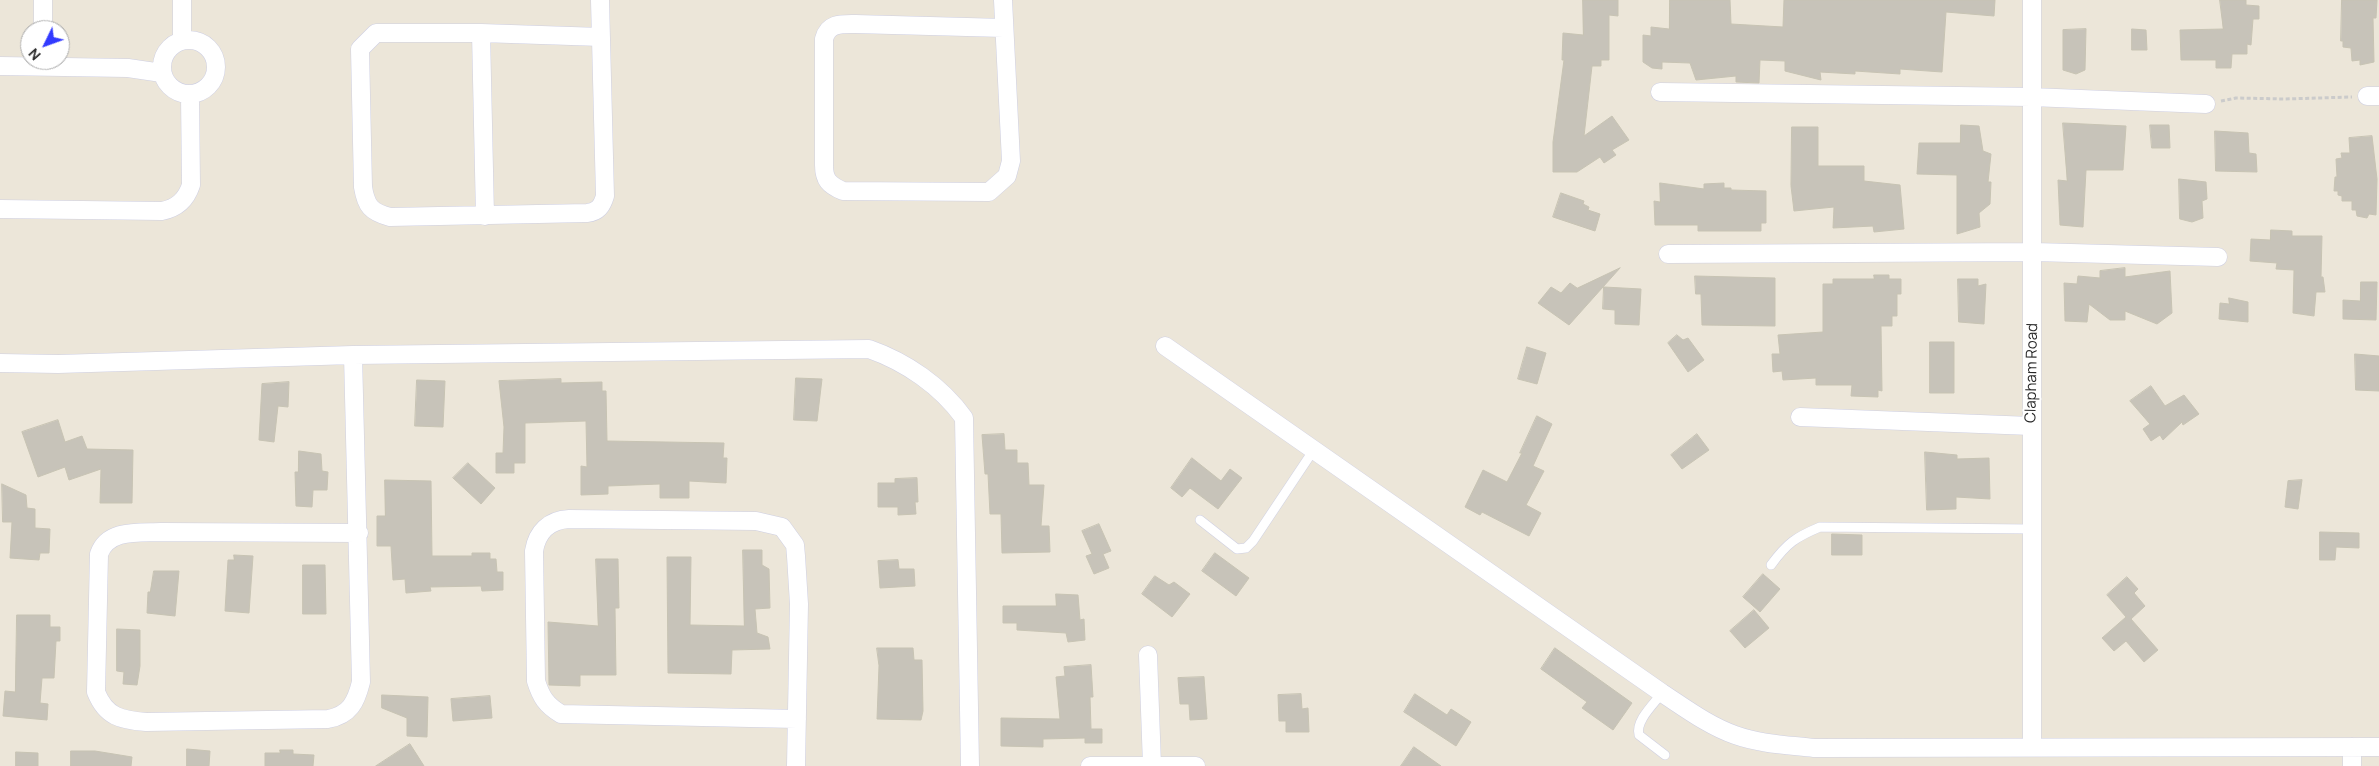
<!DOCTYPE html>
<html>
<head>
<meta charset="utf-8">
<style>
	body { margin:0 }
	#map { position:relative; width:2379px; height:766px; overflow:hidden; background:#ece6d9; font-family:Manrope,sans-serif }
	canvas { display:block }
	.north { position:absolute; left:20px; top:20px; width:50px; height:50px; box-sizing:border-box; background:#fff; border:1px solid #a9a9a9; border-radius:50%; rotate:228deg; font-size:14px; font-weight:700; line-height:20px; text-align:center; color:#282828 }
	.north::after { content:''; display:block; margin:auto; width:18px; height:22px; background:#323aff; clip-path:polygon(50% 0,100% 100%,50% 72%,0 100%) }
</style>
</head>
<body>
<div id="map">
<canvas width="2379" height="766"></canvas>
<div class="north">N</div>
</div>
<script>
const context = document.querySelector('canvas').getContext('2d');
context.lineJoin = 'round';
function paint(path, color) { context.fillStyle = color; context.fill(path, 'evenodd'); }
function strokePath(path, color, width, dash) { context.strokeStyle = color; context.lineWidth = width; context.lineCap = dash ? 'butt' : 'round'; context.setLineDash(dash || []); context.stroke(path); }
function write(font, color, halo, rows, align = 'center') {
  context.font = font + ' Manrope,sans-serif'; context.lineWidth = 4; context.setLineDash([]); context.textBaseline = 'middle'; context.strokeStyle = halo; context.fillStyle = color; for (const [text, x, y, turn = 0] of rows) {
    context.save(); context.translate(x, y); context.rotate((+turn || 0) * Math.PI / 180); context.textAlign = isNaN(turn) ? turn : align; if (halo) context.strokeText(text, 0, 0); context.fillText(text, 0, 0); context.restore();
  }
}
const building = new Path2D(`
	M1583,0H1618V16L1609,15V60H1601V66H1592L1584,136L1612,116L1629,140L1612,150L1616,155L1604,163L1600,157L1577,172H1553V142L1564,60H1562L1563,33L1583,35Z
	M1670,0H1730L1731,24L1783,27L1784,0H1995L1994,16L1946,12L1942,72L1900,69V74L1855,71V74L1820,72L1821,80L1785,71V61L1760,60L1759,83L1736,82V76L1696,80L1690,63L1662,62V69L1652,68L1643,62V35L1651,36V27L1669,29Z
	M2220,0H2246V5L2259,6V19H2253L2251,45L2247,44V54H2232L2231,68H2216V60H2181L2180,30L2223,29Z
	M2342,0H2377L2376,18H2373L2374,62L2360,65V60L2352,61L2351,48L2343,47V41H2341Z
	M2086,29L2085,70L2076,74L2063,70V30Z
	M2132,29L2146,30L2147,50H2132Z
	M2063,123L2126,126L2123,170H2086L2083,227L2060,225L2058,180L2067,181Z
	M1961,125L1979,126L1983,151L1991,154L1988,182H1991L1990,204L1979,213L1980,227L1957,234V175L1917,174L1919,143H1960Z
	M2150,125H2169L2170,148H2152Z
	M1792,127H1818V166H1864V181L1900,185L1904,229L1874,232L1873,226L1833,228L1834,207L1794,211L1791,186Z
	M2215,131L2248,133L2249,153L2256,154L2257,172L2216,171Z
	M2372,136L2377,179L2376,215L2369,214L2367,218L2357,216L2356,210H2352V201H2342V196L2338,195V191H2334L2335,177H2337L2336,159L2342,158L2341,153H2350L2349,138Z
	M2179,179L2206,182L2207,199L2202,201L2203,218L2192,222L2180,219Z
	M1660,183L1704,189V184L1724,183V188H1731V190L1766,191V223H1761V231H1698V225H1655L1654,201L1660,202Z
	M1561,193L1584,201L1583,204L1589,207L1588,210L1600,214L1595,231L1553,217Z
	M2271,230L2292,231V236H2322L2321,277H2323L2325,292H2316L2314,316L2293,313L2294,270L2276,269L2277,263L2250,261L2251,239L2270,240Z
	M1620,268L1569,325L1538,303L1551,287L1561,293L1570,283L1577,288Z
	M2125,268V277L2170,271L2172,313L2157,324L2125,311V320H2110L2089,304L2087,322L2065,321L2064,283L2077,284L2078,276L2100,278V271Z
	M1874,275H1889V279H1901V294H1897V316H1892V326H1881L1882,391L1878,390V397L1851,396L1852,385H1816V378L1783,380L1782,371L1773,372L1772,354H1780L1778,335L1823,332V284H1833V279H1874Z
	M1695,276L1775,278V326L1702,325L1701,294H1696Z
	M1958,279H1978V286L1986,284L1984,324L1959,322Z
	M2361,282H2377L2376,320L2343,319V300L2360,301Z
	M1604,287L1641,289L1639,325L1615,324V310L1603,309Z
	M2229,298L2248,302V322L2219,319L2220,303L2229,304Z
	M1677,335L1683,340L1688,338L1704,360L1688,372L1668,343Z
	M1930,342H1954V393H1930Z
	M1527,347L1546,353L1537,384L1518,379Z
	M2355,354L2379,356V391L2356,390Z
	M796,378L822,379L817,421L794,420Z
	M561,379V383L602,382V391H606L607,441L724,443L723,458H727L726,483L689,481V498H660V484L608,486V494L581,495V466L587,467L586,421L525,423V463H514V473H496V453H503L504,427L499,381Z
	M417,380L445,381L443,427L415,426Z
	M289,382L288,407L278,406L274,442L259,440L262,384Z
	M2151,386L2165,406L2184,395L2199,414L2183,425L2182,422L2163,440L2160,435L2151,441L2143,429L2150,424L2130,401Z
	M1537,416L1552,424L1533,466L1544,471L1526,505L1541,513L1529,536L1482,512L1480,515L1465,507L1483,470L1507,482L1522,453H1520Z
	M58,420L65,442L82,436L87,449L133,450L132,503H100L101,469L69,480L65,467L38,477L22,432Z
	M1004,434L1005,450H1017V463H1028L1029,485H1044L1041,526H1049L1050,552L1002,553L1001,514H990L988,474H985L982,435Z
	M1697,434L1709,450L1682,469L1671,455Z
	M299,451L321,454L322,471L328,472L327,490H313L312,507L296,506L295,472H298Z
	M1925,452L1957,455V459L1989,458L1990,499L1956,497V509L1927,510Z
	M1192,458L1221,481L1230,469L1242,478L1218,509L1190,488L1182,497L1171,488Z
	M468,463L495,488L481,504L453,478Z
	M917,478L918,502H915L916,514L898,515V507H878V483H895V479Z
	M385,480L431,481L432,556H472V553H490V559H496L497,572H503V590L482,591L481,586L430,587L431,591L406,593L405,579L393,580L391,546H377V516H385Z
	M2302,480L2298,509L2285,507L2288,481Z
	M2,484L26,495L27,508L35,509V528L50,529L49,553H40L39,560L10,558L12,522H3Z
	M1099,524L1111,551L1103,554L1109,568L1094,574L1086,556L1092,554L1082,531Z
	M2320,532L2359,533V548L2336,547L2335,560H2320Z
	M1832,534L1862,535V555H1832Z
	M743,550H762V565L769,569L770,608L755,609L757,633L768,637L770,649L732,650L731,674L668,673L667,557H691L690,625L744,626Z
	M1215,553L1249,578L1236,596L1202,571Z
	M234,555L253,556L249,613L225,611L228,560H234Z
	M596,559H618L619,608H615L616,675H580V686L549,685L548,622L598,626Z
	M898,560L899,569H914L915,586L880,588L878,561Z
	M303,565H325L326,614H303Z
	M154,571H179L175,616L147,613L148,592H150Z
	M1763,574L1780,589L1760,612L1743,597Z
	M1155,576L1169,585L1174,582L1190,594L1172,617L1142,594Z
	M2127,577L2138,589L2134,593L2145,606L2131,619L2158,650L2144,662L2126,641L2114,651L2102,638L2126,617L2107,595Z
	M1056,594L1078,595L1080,620L1084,619L1085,640L1068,642L1066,633L1017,630V623H1003V606H1056Z
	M1754,610L1769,628L1745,648L1730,631Z
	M17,615H50V627H60V641H56L54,678H42L40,703L48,704L47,720L3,716L5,691L15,692Z
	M117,629L140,630V666L137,685L123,684L124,672L117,671Z
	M877,648H913L914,660H922L923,711L921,720L877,719L879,666Z
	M1555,648L1632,703L1613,730L1582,708L1587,702L1541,669Z
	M1091,665L1093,697H1090L1091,729H1102V743H1085V738L1043,739V747L1001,746V718L1060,719L1056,677L1065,676L1064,667Z
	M1204,677L1207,719L1190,720L1189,704H1180L1178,678Z
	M1301,694L1302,709L1308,708L1309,732H1286V721H1279L1278,695Z
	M1415,694L1447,715L1451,709L1471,722L1456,746L1404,712Z
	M382,695L428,697L427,737L407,736V718L382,708Z
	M490,696L492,718L453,721L451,699Z
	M410,744L424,766H376Z
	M1414,747L1441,766H1401Z
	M187,749L210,751L209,766H187Z
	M280,750H293V754L314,755L313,766H265V753H280Z
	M71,751H95L132,757L131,766H71Z
	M16,752L38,753V766H16Z`);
paint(building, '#c7c3b9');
strokePath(building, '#c7c3b3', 1);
const service = new Path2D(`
	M1200,520L1237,549L1246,548L1253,541L1313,451
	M1771,565C1787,543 1796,537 1820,527L2031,529
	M1662,693C1654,704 1635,721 1639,735L1665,755`);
const minor = new Path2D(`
	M43,0V30
	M182,0V40
	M600,0L605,196C602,206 598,212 587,213L390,217C371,212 366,206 363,187L360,49L376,33H481L601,37
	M1003,0L1011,161L1007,176L989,192L843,191C829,185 824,180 824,165V39C828,23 841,24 855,24L1004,28
	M481,33L485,216
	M162 67a27 27 0 1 1 54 0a27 27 0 1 1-54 0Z
	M0,66L128,68L162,73
	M1660,92L2031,97L2206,104
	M2367,96H2379
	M0,209L162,211C177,208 186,200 191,185L190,95
	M1668,254L2034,252L2218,257
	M1165,346L1662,693C1685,708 1709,726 1735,735C1760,744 1788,745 1814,748L2379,747
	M353,355L361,682C356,702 350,715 328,719L146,722C121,720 106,717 96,692L99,554C108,529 138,533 161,532L359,533
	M0,363L58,364L353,355L869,349C906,362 941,386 964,418L970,766
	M1800,417L2031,426
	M1148,655L1152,765
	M2032,746V0
	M2352,747V766
	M796,766L799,604L796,556L795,545L782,527L756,521L569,519C549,520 537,532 534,551L536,681C541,697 546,705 561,714L797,719
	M1090,766H1196`);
strokePath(service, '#cecfe2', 10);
strokePath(minor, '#cecfe2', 19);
strokePath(new Path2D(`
	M2221,101L2236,98L2285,99L2352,97`), '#cbcbcb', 3, [4, 2.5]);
strokePath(service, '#fff', 9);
strokePath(minor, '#fff', 18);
write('15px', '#282828', '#fff', [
	["Clapham Road",2032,373,-89]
]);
</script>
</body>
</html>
